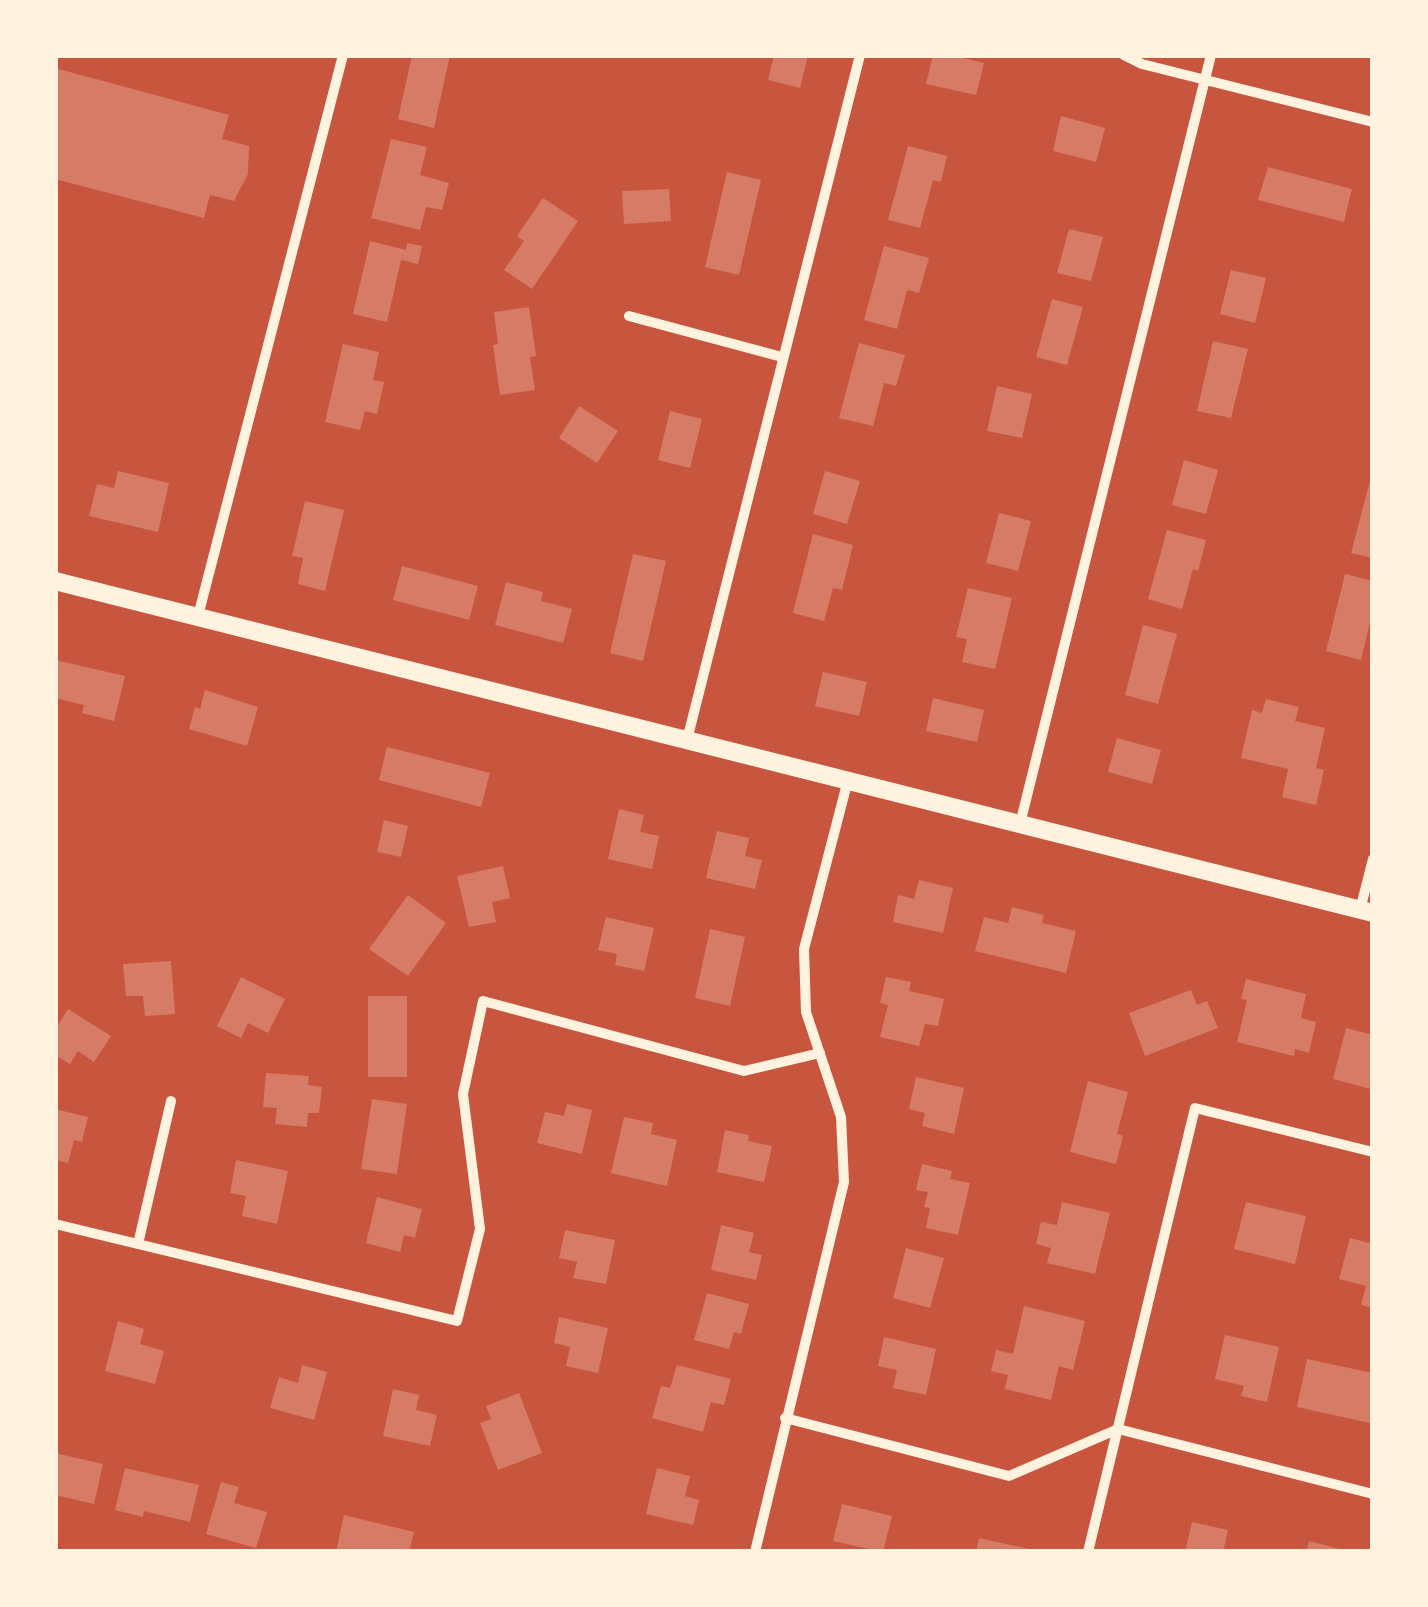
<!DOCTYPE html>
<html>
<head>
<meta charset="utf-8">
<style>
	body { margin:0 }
	#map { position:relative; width:1428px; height:1607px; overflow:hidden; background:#c8553d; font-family:"Sofia Sans Condensed",sans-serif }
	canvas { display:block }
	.frame { position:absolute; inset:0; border:58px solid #fff3e0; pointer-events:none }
</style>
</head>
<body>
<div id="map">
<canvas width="1428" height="1607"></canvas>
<div class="frame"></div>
</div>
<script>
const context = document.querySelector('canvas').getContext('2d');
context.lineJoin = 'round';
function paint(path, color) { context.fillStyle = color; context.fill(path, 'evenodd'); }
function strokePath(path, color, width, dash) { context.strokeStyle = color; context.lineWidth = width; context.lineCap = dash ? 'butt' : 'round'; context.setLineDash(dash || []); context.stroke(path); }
paint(new Path2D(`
	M412,55H450L434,128L398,119Z
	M774,55H808L800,88L768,80Z
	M933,55H949L984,63L976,95L926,84Z
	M55,68L229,115L222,139L249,146L248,174L234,201L210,195L204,218L55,179Z
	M1061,116L1105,128L1096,162L1053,151Z
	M391,139L427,147L420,175L449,183L442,210L426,207L420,230L371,218Z
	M908,146L947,156L941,182L933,180L920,228L888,220Z
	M1268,167L1352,189L1344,222L1258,200Z
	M727,172L761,180L739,275L705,267Z
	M669,189L671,221L624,224L622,191Z
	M543,198L578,221L532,289L504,270L524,241L517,236Z
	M1069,229L1103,237L1091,281L1057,273Z
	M370,241L406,250L407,243L422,246L418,264L401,260L387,322L353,314Z
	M884,246L929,258L919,293L907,290L897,329L864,320Z
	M1231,270L1266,278L1255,323L1220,314Z
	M1052,299L1083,307L1067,365L1036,357Z
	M529,307L536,356L530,357L535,390L500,395L493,345L498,344L494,312Z
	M1213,341L1248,349L1231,418L1197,411Z
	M859,343L905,355L896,386L884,383L873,426L839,418Z
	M343,344L379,352L373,380L384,382L377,414L365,411L360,430L325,422Z
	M997,386L1032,394L1022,438L987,431Z
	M579,406L618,431L597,463L559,438Z
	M670,411L702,419L690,468L658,460Z
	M1184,460L1218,470L1206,514L1172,505Z
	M118,471L169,483L158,532L89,516L97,484L114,488Z
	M825,471L860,481L847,524L813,514Z
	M1372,473H1373V558L1351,553Z
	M305,501L344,510L325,591L298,584L303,558L292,556Z
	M999,513L1031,521L1018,571L986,563Z
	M1167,530L1206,540L1198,571L1193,569L1182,609L1148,599Z
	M813,534L853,545L842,590L833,588L824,621L793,613Z
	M633,554L666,561L643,661L610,653Z
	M402,566L478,586L469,620L393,600Z
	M1345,574L1373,581V610L1361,660L1326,651Z
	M506,582L543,592L541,601L572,609L563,643L495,625Z
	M968,588L1012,598L995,669L962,662L967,639L956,637Z
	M1143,625L1177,634L1158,704L1125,695Z
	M55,660L125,676L114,721L82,713L84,705L55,698Z
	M823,672L867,682L859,716L815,706Z
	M205,690L258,707L247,746L189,729L195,707L200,709Z
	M933,698L984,710L977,742L926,731Z
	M1266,699L1299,707L1295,721L1325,728L1316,768L1324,770L1316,805L1282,797L1288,769L1241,758L1252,710L1262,713Z
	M1117,738L1161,750L1152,784L1108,772Z
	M387,747L490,773L481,807L379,780Z
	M619,809L644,815L640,832L659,836L652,869L608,859Z
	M384,820L408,826L401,857L377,852Z
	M717,831L749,838L745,856L762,860L755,889L706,878Z
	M503,866L510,898L492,902L496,922L469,927L457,876Z
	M919,880L953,888L943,933L893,922L898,895L914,899Z
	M408,895L446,923L408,976L369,949Z
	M1012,907L1044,915L1042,923L1076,931L1066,973L975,951L984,917L1008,923Z
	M606,917L654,928L644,971L615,965L617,954L598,950Z
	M710,929L745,937L730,1006L695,998Z
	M171,961L175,1014L145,1016L143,996H126L123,964Z
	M241,977L285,999L268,1033L248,1023L241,1038L217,1026Z
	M886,977L911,982L909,991L944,999L938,1026L925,1024L919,1046L880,1037L888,1005L880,1003Z
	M1246,979L1306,994L1301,1018L1316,1022L1309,1053L1295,1049L1294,1056L1237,1042L1247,1000L1241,999Z
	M1191,990L1197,1005L1207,1001L1218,1028L1145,1056L1129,1013Z
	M368,996H407V1077H368Z
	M68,1009L111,1036L94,1062L78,1051L70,1064L55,1055V1030Z
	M1346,1028L1373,1035V1082L1371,1089L1333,1079Z
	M266,1073L309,1076L308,1085L322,1087L319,1113H308L307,1127L275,1124L277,1108L263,1107Z
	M916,1077L964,1088L954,1134L922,1126L925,1113L909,1109Z
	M1088,1081L1128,1092L1117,1134L1123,1136L1116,1164L1070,1152Z
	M372,1099L407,1104L397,1174L361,1169Z
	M567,1104L592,1110L582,1154L537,1143L545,1112L564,1116Z
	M55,1109L88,1117L82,1142L74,1140L68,1163L55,1160Z
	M624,1117L653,1123L651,1134L677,1140L667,1186L611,1173Z
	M725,1130L749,1135L748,1141L772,1146L764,1182L717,1172Z
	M236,1160L288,1171L277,1224L242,1216L246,1196L230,1193Z
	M922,1164L952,1171L950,1179L970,1183L958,1235L926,1228L930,1208L924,1207L928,1192L916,1190Z
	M377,1197L422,1209L415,1238L404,1235L400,1252L366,1243Z
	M1062,1202L1110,1213L1095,1274L1047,1263L1051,1248L1036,1244L1041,1222L1057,1225Z
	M1246,1202L1306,1216L1295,1264L1234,1249Z
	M721,1225L754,1233L749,1252L762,1255L756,1280L711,1270Z
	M565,1230L615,1240L606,1284L573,1278L577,1262L559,1258Z
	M1350,1238L1373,1244V1308L1361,1305L1366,1286L1339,1279Z
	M906,1248L944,1258L930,1308L893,1298Z
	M707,1293L749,1304L741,1334L734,1332L729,1349L694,1340Z
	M1024,1306L1085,1321L1073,1370L1059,1366L1051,1400L1005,1389L1008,1375L991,1371L996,1350L1013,1354Z
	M559,1317L608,1328L598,1373L566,1366L570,1347L554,1343Z
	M118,1321L144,1329L140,1344L164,1351L155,1384L105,1371Z
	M1225,1335L1279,1347L1267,1402L1241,1396L1244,1386L1215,1379Z
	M884,1337L936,1349L926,1395L893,1388L897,1370L878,1366Z
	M1307,1359L1373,1373V1408L1370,1423L1297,1407Z
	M302,1365L327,1372L314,1420L270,1408L279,1377L298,1383Z
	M677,1365L731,1379L724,1405L711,1402L703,1432L652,1418L661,1386L670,1388Z
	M393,1389L419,1395L416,1410L437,1415L430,1446L383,1436Z
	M519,1393L542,1453L498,1470L480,1423L491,1419L486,1406Z
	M55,1453L103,1464L94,1504L55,1495Z
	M125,1468L199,1485L190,1522L144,1511L143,1517L115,1510Z
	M657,1468L690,1476L685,1496L699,1500L693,1525L646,1514Z
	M221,1482L239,1487L234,1503L267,1512L256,1548L206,1534Z
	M842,1504L892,1516L883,1552L833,1541Z
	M344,1515L414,1532L409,1552H336Z
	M1192,1522L1228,1530L1223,1552H1185Z
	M979,1538L1034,1550V1552H976Z
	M1309,1541L1347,1551V1552H1306Z`), '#d67c66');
strokePath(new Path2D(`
	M1124,55L1142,64L1373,122
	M629,316L782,357
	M198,616L343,55
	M687,740L860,55
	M1020,824L1211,55
	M1360,910L1373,859
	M55,1224L457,1321L480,1229L463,1094L483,1001L744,1071L820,1053
	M138,1244L171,1101
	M785,1418L1009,1476L1118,1429L1373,1494
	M755,1552L844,1182L841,1117L806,1012L804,949L848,780
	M1088,1552L1195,1108L1373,1152`), '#fff3e0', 10);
strokePath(new Path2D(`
	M55,581L1373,913`), '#fff3e0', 18);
</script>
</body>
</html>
